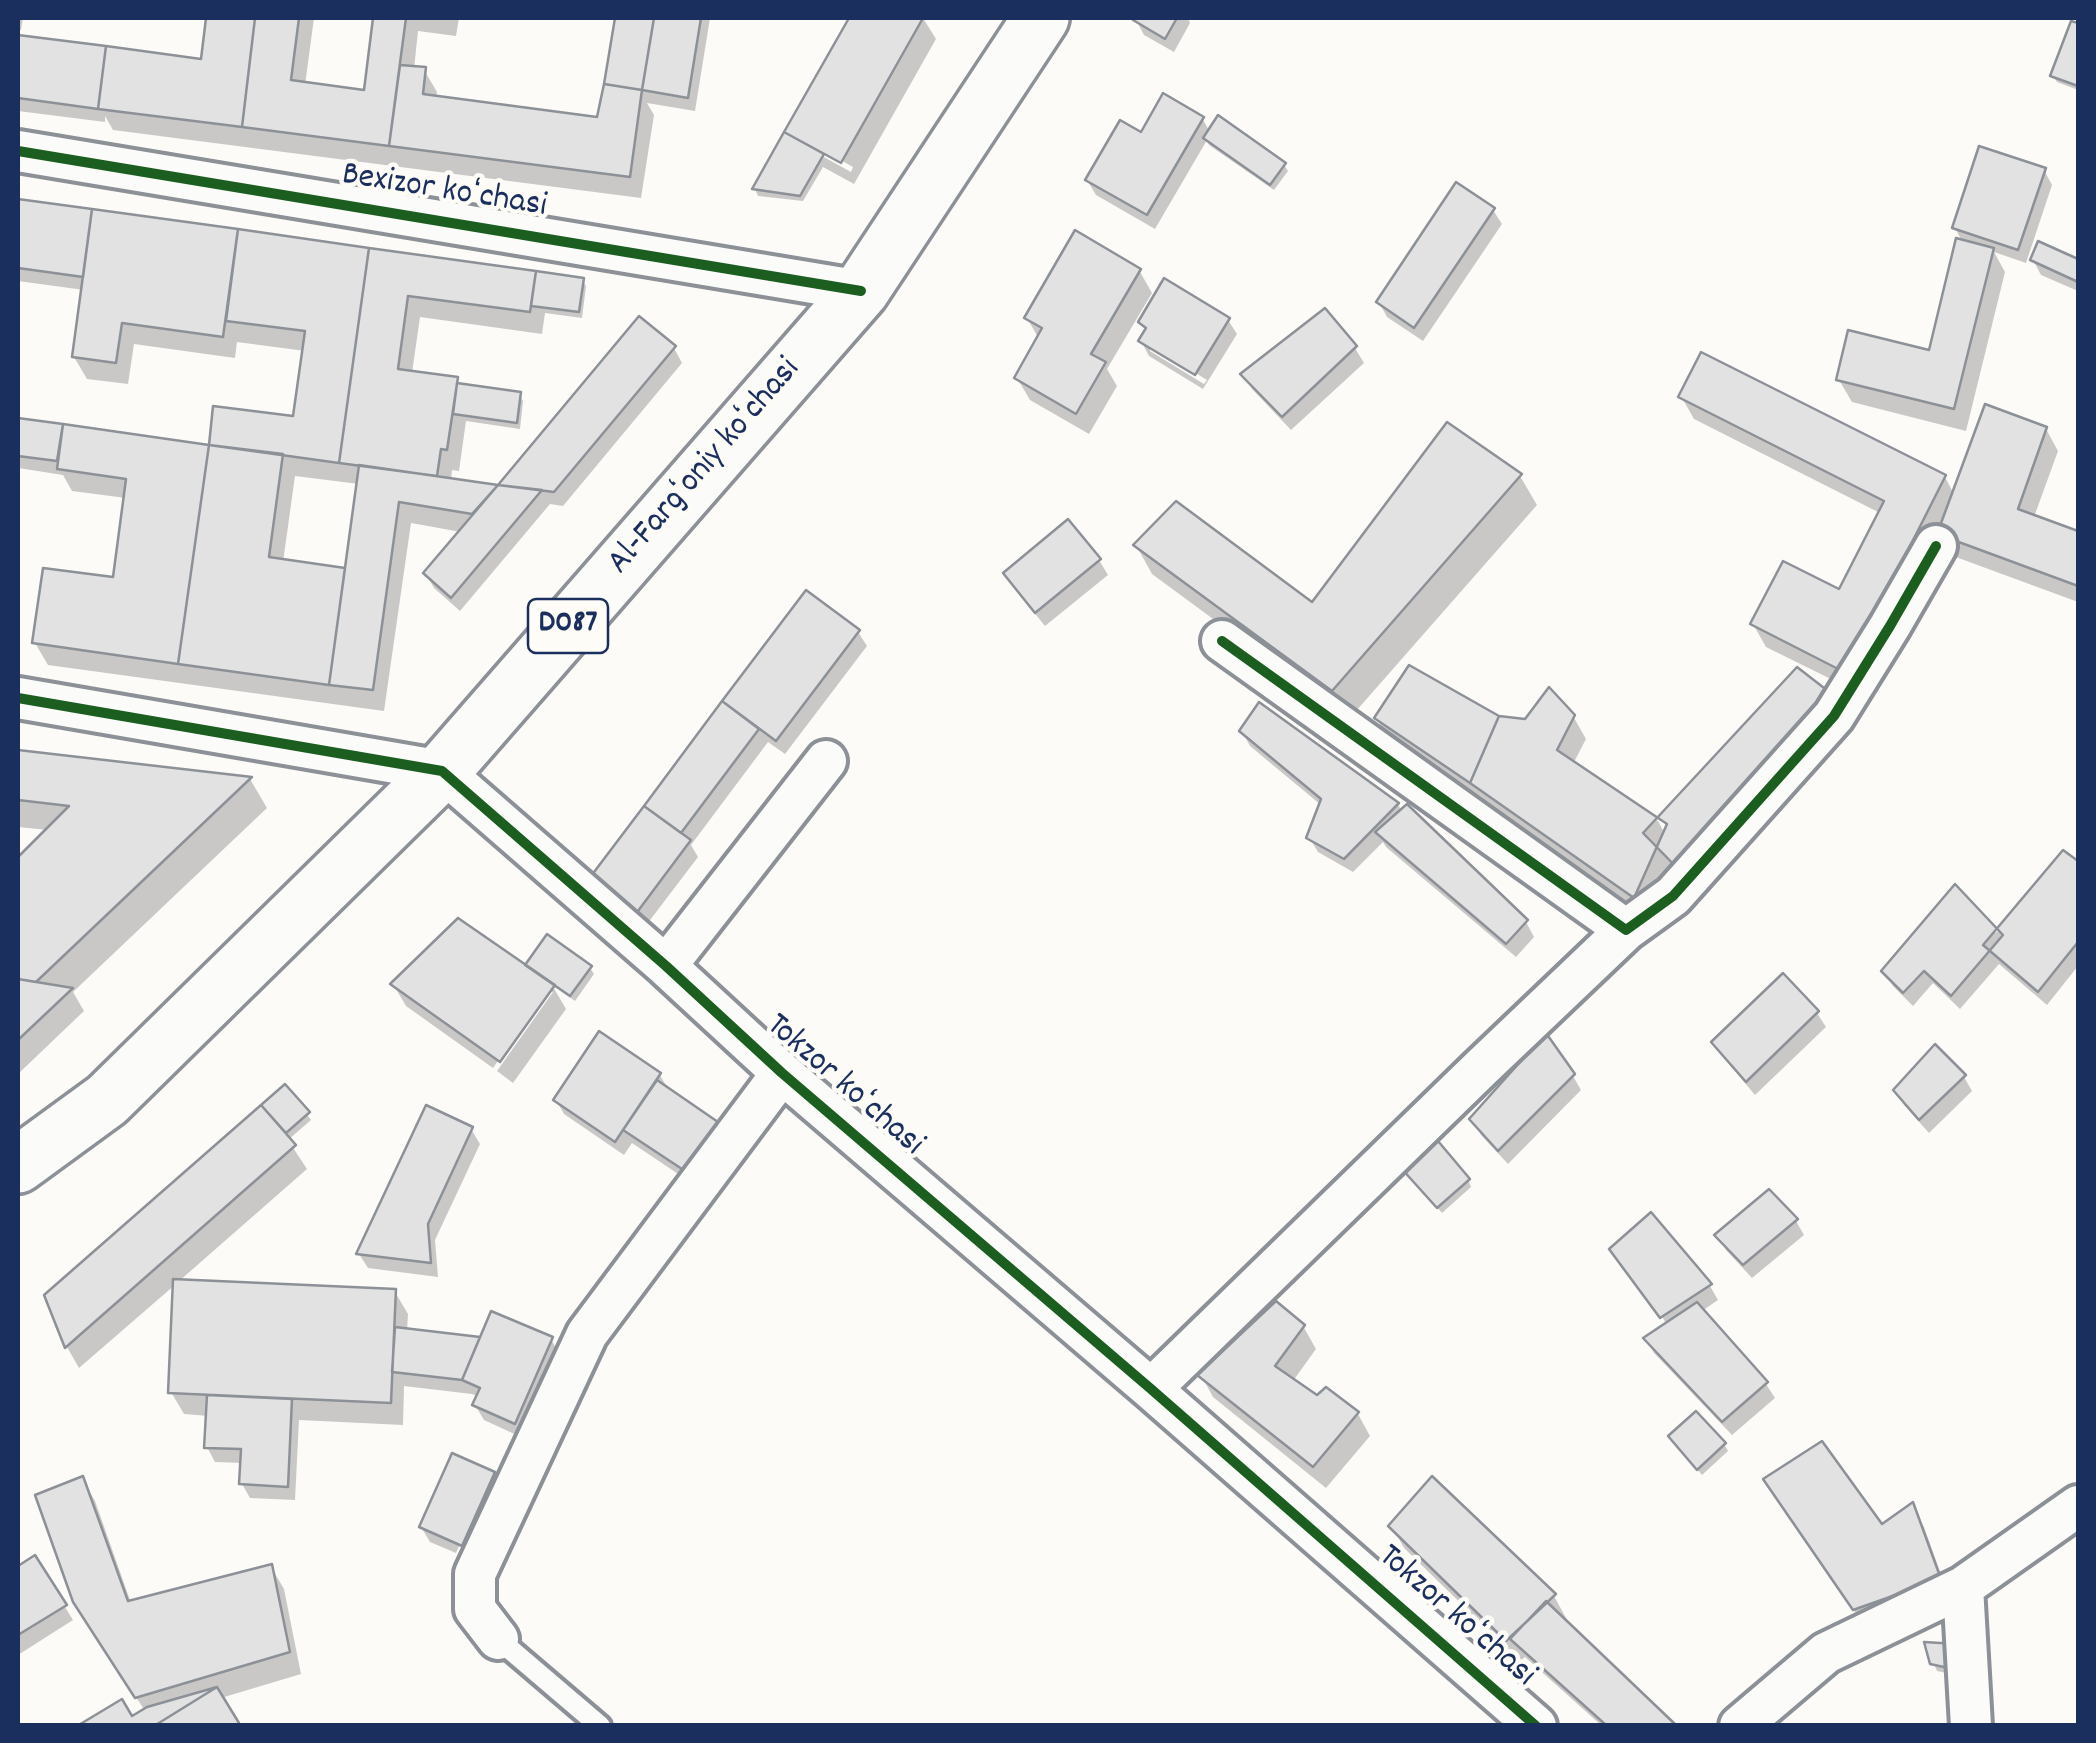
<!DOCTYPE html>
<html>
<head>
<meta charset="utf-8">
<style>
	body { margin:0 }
	#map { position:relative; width:2096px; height:1743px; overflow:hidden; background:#fcfbf8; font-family:Dekko,sans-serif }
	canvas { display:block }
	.frame { position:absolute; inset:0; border:20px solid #1b2f5e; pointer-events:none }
</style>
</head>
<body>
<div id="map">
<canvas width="2096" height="1743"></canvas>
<div class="frame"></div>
</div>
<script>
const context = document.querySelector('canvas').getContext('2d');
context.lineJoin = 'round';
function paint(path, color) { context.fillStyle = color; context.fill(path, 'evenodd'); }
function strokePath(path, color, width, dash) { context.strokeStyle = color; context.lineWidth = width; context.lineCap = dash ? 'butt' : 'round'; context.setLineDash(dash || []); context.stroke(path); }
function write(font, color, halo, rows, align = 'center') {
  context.font = font + ' Dekko,sans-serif'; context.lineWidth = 9; context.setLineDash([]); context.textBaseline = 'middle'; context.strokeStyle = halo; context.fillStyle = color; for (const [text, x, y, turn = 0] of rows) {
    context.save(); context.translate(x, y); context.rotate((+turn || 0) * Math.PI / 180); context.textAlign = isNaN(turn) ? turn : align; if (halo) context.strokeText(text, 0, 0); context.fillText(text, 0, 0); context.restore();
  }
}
paint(new Path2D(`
	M18,18H23L21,30H18Z
	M209,18H314L305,85L367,93L376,18H459L456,36L418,31L414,69L424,70L437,92L436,99L599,120L617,18H710L695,111L647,103L654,115L641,198L113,130L105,116V122L18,111V37L203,61Z
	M851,18H923L936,39L854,184L823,167L803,201L758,196L755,189ZM814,145L853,167L851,172L822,156Z
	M1137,18H1188L1190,23L1174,52L1144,35L1136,20Z
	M2072,24L2078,26V90L2057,82L2053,76Z
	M1202,118L1210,132L1284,165L1288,171L1274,190L1209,145L1207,140L1155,229L1096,195L1087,180L1142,135Z
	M2044,170L2052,185L2026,263L1994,252L2005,272L1966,431L1852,402L1839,380L1930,353L1963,243L1955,228Z
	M18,202L582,280L586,286L582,318L545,313L542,334L420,317L412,373L456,379L460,386L519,395L523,401L520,429L466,421L459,471L452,470L451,480L498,487L674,348L682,363L563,506L550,504L460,611L434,588L426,574L461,532L411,523L384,711L48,665L35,643L115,580L126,498L72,491L63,475L18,468V420L62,427L65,430L211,447L295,419L305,351L237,342L235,358L134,344L128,384L87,379L74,357L84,290L18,281ZM295,476L359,484L347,571L283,562Z
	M1493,210L1502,224L1423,341L1387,317L1379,302Z
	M2039,244L2078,262V291L2041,275L2033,260Z
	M1139,270L1152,293L1107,369L1117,386L1089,434L1030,400L1017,378L1039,339L1027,318Z
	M1324,311L1355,348L1364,363L1291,430L1252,389L1243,375Z
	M1228,320L1237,334L1203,389L1149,356L1141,341L1146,332L1141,322ZM1150,345L1207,380L1204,384L1150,351Z
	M1681,396L1945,477L1954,494L2046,429L2058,451L2034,517L2078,534V602L1953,556L1859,693L1766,647L1753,624L1840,592L1880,513L1694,419Z
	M1520,476L1537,505L1349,719L1152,574L1136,545L1313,606Z
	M1068,523L1099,560L1108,575L1045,626L1014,588L1006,574Z
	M807,593L858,632L867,646L785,754L768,742L691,845L698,857L641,932L588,884Z
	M1259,706L1398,804L1402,812L1526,922L1534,937L1516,957L1386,847L1383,842L1353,872L1318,852L1309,837L1321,805L1250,746L1242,731Z
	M1573,716L1586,739L1573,764L1658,821L1698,895L1670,866L1646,919L1486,805L1481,797L1385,733L1377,719L1498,718L1526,722Z
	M18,753L250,779L267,808L73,992L84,1011L18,1074V860L48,830L18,827Z
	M2064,853L2078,864V966L2047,1005L1999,964L1960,1009L1933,983L1913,1006L1893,986L1884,971L1997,932Z
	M590,968L594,974L575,1001L552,985L566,1009L513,1083L497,1071L553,992H546L493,1068L406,1006L393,984Z
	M1817,1013L1826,1027L1755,1095L1723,1057L1715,1042Z
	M660,1075L668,1089L716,1124L724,1138L693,1184L632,1143L624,1155L564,1114L556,1100Z
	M1573,1076L1581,1090L1508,1164L1481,1135L1473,1120Z
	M1964,1077L1972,1091L1929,1133L1904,1105L1896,1090Z
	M285,1087L311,1120L288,1140L307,1169L178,1282L395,1292L408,1314L407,1331L482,1340L551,1339L559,1354L523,1438L484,1420L475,1405L479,1397L472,1394L404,1386L403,1425L299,1420L295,1500L250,1498L242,1484L243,1463L215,1462L207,1447L209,1416L184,1414L171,1392L176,1284L79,1368L67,1347L47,1296Z
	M471,1129L480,1144L435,1240L438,1277L368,1268L359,1254Z
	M1408,1175L1468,1180L1471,1187L1442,1213Z
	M1651,1216L1710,1286L1718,1300L1702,1311L1766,1384L1775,1398L1732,1435L1654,1353L1646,1339L1668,1327L1656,1306Z
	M1796,1221L1804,1235L1752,1278L1726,1250L1718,1236Z
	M1303,1326L1316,1349L1293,1381L1317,1398L1326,1390L1358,1414L1370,1436L1326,1488L1213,1397L1201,1375Z
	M1675,1443L1724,1444L1728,1451L1702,1475Z
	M493,1474L502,1489L470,1560L461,1555L494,1480H489L456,1553L430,1542L421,1527Z
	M82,1479L95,1501L131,1603L271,1567L284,1589L301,1674L221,1698L238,1726H82L131,1720L145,1711L89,1624Z
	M1779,1502L1881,1527L1912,1505L1924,1527L1951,1602L1868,1631Z
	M1392,1526L1554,1596L1566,1618L1563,1621L1673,1726H1602L1525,1657L1520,1661L1404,1548Z
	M35,1558L73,1620L18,1655V1569Z
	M1927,1645L1956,1675L1937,1671Z`), '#0003');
const building = new Path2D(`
	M206,18H255L242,127L98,109L106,46L201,59Z
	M255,18H299L291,80L364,90L373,18H406L389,146L242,127Z
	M615,18H654L642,90L604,84Z
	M654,18H701L688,98L642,90Z
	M849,18H923L841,163L784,132Z
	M1134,18H1177L1165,39L1133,20Z
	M2071,21L2078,23V86L2050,76Z
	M18,35L106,46L98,109L18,98Z
	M400,65L426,67L423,94L597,117L604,84L642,90L630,177L389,146Z
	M1163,93L1204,117L1147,215L1085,180L1120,120L1141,132Z
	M1218,115L1286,163L1270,185L1203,138Z
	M784,132L824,154L800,196L752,189Z
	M1979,146L2046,168L2018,250L1952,228Z
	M1456,182L1495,208L1414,328L1376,302Z
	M18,199L92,209L83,277L18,268Z
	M92,209L238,229L223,337L122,323L116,363L72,357Z
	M238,229L369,248L339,463L209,445L213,406L293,416L305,331L226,321Z
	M1075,230L1141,269L1091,354L1106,362L1076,414L1014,378L1042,328L1024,318Z
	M1956,238L1994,248L1954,409L1836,380L1848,330L1929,350Z
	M2038,241L2078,259V282L2030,260Z
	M369,248L536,271L530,312L408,296L398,369L458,377L447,450L441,449L437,476L339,463Z
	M536,271L584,278L579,312L531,306Z
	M1164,278L1230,318L1195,375L1138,341L1146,328L1138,322Z
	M1325,308L1357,346L1282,417L1240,374Z
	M639,316L676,346L554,492L498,485Z
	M1701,352L1946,475L1846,673L1750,624L1783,561L1839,589L1884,501L1678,397Z
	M457,383L521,392L517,423L453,414Z
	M1985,404L2047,427L2018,509L2078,531V586L1937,534Z
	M18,418L63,424L57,461L18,456Z
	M1447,422L1522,474L1332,691L1133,545L1176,501L1312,602Z
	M63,424L209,445L178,664L32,643L43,568L113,577L126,479L57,469Z
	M209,445L283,454L269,557L345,568L329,685L178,664Z
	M359,465L498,485L472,514L399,502L373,690L329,685Z
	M498,485L542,490L451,598L423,573Z
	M1068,519L1101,559L1035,613L1003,573Z
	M806,590L860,630L776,741L722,701Z
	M1409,665L1499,716L1470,783L1374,718Z
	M1797,667L1837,698L1684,875L1643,833Z
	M1549,687L1575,715L1557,750L1667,824L1634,898L1470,783L1499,716L1525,719Z
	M722,701L759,729L681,833L644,806Z
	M1259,702L1399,803L1344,859L1306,838L1321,799L1239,731Z
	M18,750L252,777L36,982L18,979V857L69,806L18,800Z
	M1407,804L1528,920L1506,944L1375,832Z
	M644,806L691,840L632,919L585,884Z
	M2063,850L2078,861V942L2038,992L1983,945Z
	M1955,884L2003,935L1951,996L1924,971L1903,993L1881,971Z
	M458,918L555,985L500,1062L390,984Z
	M547,934L592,966L570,996L525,965Z
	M1783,973L1819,1011L1746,1082L1711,1042Z
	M18,979L73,988L18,1040Z
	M599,1031L661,1073L615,1142L553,1100Z
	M1546,1033L1575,1074L1498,1151L1469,1119Z
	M1935,1044L1966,1075L1919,1120L1893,1090Z
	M657,1080L718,1122L685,1171L623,1130Z
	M285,1084L310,1112L286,1133L261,1105Z
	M261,1105L296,1145L65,1348L44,1295Z
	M426,1105L473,1127L428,1224L431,1263L356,1254Z
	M1438,1141L1470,1179L1437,1208L1401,1168Z
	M1769,1189L1798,1219L1743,1265L1714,1235Z
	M1651,1212L1712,1284L1660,1318L1609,1249Z
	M173,1279L396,1289L391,1403L168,1393Z
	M1276,1301L1305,1325L1275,1366L1317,1395L1326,1387L1359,1412L1313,1467L1197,1375Z
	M1697,1302L1768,1382L1722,1422L1643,1338Z
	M491,1311L553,1337L515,1424L472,1405L480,1388L462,1380Z
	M395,1327L480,1337L462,1380L392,1372Z
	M207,1395L292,1399L288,1487L239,1484L241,1449L204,1448Z
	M1696,1411L1726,1443L1697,1470L1668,1436Z
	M1822,1441L1882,1524L1913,1502L1941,1579L1853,1610L1763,1479Z
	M452,1453L495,1472L462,1546L419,1527Z
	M83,1476L128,1601L272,1564L290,1652L135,1698L73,1602L35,1495Z
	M1432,1476L1556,1594L1506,1641L1388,1526Z
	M35,1555L67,1605L18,1635V1566Z
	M1546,1601L1677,1726H1607L1510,1639Z
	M1924,1642L1957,1644L1953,1669L1930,1664Z
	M217,1687L154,1726H77L122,1699L132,1716L147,1707Z
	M217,1687L239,1723L236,1726H154Z`);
paint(building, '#e2e2e2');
strokePath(building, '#8c9097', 2.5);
const service = new Path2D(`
	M498,1639L600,1726`);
const minor = new Path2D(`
	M18,151L861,291
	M1222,641L1626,930L1673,896L1834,716L1890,626L1936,546
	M18,698L442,771L666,966L782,1073L1151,1389L1536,1726
	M666,966L826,761
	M1151,1389L1481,1068L1626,930
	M1963,1587L2078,1506
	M498,1639L475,1609V1574L587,1334L782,1073
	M1740,1726L1826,1653L1963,1587L1971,1726`);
const primary = new Path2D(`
	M18,1165L107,1100L442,771L861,291L1041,18`);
strokePath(service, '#8c9097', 28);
strokePath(minor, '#8c9097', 48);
strokePath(primary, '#8c9097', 62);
strokePath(service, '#fbfbf9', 20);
strokePath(minor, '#fbfbf9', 40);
strokePath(primary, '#fbfbf9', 55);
strokePath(new Path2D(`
	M18,151L861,291
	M1222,641L1626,930L1673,896L1834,716L1890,626L1936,546
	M18,698L442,771L666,966L782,1073L1151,1389L1536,1726`), '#1b5e20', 10);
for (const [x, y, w] of [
	[568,626,80]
]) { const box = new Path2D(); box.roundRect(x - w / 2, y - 27, w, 54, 8); context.fillStyle = '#fdfcf7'; context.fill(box); strokePath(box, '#1b2f5e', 2.5); }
write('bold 32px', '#1b2f5e', null, [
	["D087",568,626]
]);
write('35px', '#1b2f5e', '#fdfcf7', [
	["Bexizor koʻchasi",444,193,9],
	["Al-Fargʻoniy koʻchasi",706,468,-49],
	["Tokzor koʻchasi",843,1087,41],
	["Tokzor koʻchasi",1455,1618,41]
]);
</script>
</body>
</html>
